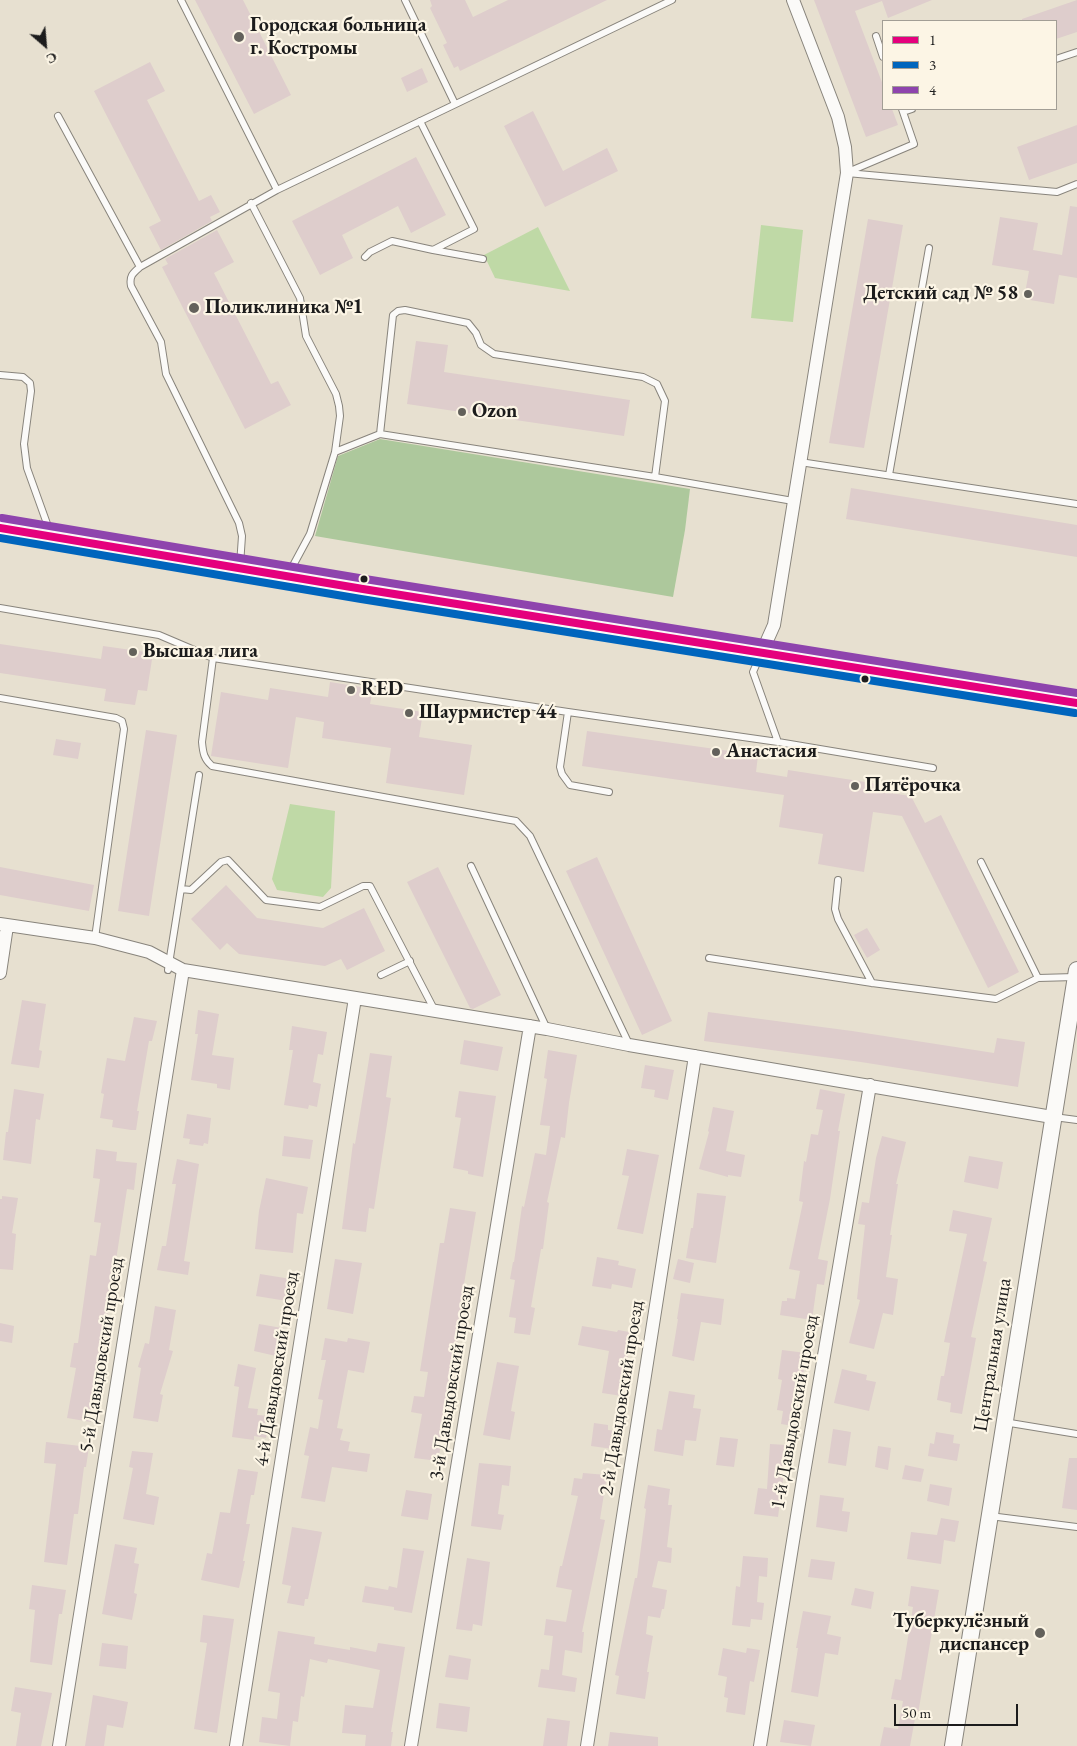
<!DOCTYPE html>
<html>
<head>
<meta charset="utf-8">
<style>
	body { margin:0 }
	#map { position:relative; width:1077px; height:1746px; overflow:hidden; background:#e7e0d0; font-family:"EB Garamond",serif }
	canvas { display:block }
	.legend { position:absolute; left:882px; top:20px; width:175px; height:90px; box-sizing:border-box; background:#fcf5e5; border:1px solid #a29e95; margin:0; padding:6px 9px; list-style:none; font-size:15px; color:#1c1c1c }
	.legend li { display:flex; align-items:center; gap:10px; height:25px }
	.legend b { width:25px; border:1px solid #a29e95 }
	.north { position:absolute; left:20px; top:20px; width:50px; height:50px; -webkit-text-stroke:4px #fcf5e5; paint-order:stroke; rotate:153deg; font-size:14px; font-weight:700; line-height:20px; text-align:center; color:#1c1c1c }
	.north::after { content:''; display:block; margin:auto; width:18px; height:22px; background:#1c1c1c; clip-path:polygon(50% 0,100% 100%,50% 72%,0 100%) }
	.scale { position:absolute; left:894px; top:1704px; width:124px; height:22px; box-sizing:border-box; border:2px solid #1c1c1c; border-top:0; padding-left:6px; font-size:15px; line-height:18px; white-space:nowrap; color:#1c1c1c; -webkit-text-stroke:4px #fcf5e5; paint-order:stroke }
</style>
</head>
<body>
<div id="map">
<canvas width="1077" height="1746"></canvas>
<ul class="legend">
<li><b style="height:6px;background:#e5007d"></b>1</li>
<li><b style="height:6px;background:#0065bd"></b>3</li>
<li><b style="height:6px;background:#8e44ad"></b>4</li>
</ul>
<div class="north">С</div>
<div class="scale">50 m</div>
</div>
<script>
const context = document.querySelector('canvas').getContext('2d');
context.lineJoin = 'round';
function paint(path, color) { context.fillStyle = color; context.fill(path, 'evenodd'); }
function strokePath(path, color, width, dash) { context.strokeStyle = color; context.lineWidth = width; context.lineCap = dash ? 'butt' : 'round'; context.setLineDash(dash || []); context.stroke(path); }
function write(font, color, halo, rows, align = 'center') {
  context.font = font + ' "EB Garamond",serif'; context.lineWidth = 4.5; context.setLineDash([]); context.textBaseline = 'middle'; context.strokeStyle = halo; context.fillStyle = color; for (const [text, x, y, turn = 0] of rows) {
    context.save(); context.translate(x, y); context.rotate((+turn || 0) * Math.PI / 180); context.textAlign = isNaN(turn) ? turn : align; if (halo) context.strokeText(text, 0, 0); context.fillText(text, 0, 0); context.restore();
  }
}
paint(new Path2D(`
	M761,225L803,230L793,322L751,318Z
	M538,227L570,291L495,278L484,255Z
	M290,804L335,811L331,888L323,897L277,890L272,879Z`), '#bfd9a6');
paint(new Path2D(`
	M380,439L690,489L685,530L673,597L315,536L338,456Z`), '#adc89c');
paint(new Path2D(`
	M195,0H243L291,95L254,114Z
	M430,0H465L473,17L508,0H607L460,71L458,66L454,68L443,45L447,43L430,8L432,6Z
	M814,0H932L888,18L882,1L855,11L883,85V109H892L898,125L866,137Z
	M1077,0V32L1056,39V21H1022V19Z
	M150,62L165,91L147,100L199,201L211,195L220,212L210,217L212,221L161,250L149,227L161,221L94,91Z
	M422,68L428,82L407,92L401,78Z
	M533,111L563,171L607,148L618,171L545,207L504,126Z
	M1077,125V163L1029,180L1017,147Z
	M416,157L446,215L411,233L398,206L342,235L353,258L320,275L292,221Z
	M1070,206L1077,207V278L1059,275L1054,304L1024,299L1029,271L992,265L1000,217L1038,223L1033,250L1062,255Z
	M868,219L903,225L864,448L829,443Z
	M217,230L234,262L214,273L271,384L278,381L291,405L245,429L162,267L168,264L165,259Z
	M416,341L448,345L444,372L630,400L624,436L407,404Z
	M851,488L1077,525V557L846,519Z
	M0,644L101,659L103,646L153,653L147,691L138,690L135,705L104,701L106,689L0,673Z
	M330,682L373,689L370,704L423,712L419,737L472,745L464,795L386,783L391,748L322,738L324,722L296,717L288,768L211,756L221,692L268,700L270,688L328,697Z
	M146,730L177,735L149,916L118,911Z
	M587,731L758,755L756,772L787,777L788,770L878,784L876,791L911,796L925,823L941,815L1019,972L988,988L902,816L873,812L864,872L818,864L823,834L779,827L784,795L582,766Z
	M56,739L81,743L78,759L53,755Z
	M597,857L672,1021L642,1035L566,871Z
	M0,867L94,885L89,911L0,895Z
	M438,867L501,995L473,1009L470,1008L407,882Z
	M226,885L257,918L323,928L364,908L385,951L347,970L341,959L325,966L239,954L227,943L220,950L191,919Z
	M867,928L880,950L867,958L854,935Z
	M22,1000L46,1004L39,1050L42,1051L39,1068L11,1064Z
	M198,1010L219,1014L212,1055L234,1058L230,1090L217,1088V1084L191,1080L198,1034H195Z
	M708,1012L852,1031L994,1053L997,1038L1025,1042L1018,1087L861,1062L704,1041Z
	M134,1017L157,1021L152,1041H149L137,1111H139L136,1130H131L112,1127L113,1120L100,1118L104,1094L101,1093L107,1058L125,1061Z
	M292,1026L327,1032L323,1055L318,1054L313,1082L321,1084L317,1107L309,1105L308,1109L284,1105L293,1050H289Z
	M464,1040L503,1047L498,1071L460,1064Z
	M548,1050L577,1055L569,1103L565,1138L561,1137L547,1202L549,1203L543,1249H541L531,1307L535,1308L530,1335L514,1333L516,1318L509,1317L515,1280L510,1279L513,1262H514L522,1206L524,1207L535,1153L546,1155L550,1126L540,1125L547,1079L544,1078Z
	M370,1053L392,1056L386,1097L391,1098L374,1209L369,1208L366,1232L342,1229L353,1143L355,1144Z
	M645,1065L674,1070L668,1100L654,1097L655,1090L641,1088Z
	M14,1089L44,1094L40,1120L36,1119L31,1164L3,1160L6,1132H8Z
	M820,1089L845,1094L838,1131H840L830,1199L818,1259L828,1261L824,1285L817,1284L812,1320L780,1315L782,1301H787V1298L795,1299L800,1271L789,1269L803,1202L799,1201L804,1161L806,1162L811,1134L818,1135L823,1110L816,1109Z
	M459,1091L496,1096L483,1177L468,1174V1171L453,1168L461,1118L455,1117Z
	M713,1107L734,1111L726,1151L745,1155L741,1177L728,1175V1177L699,1169L709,1132L708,1131Z
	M187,1114L211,1118L208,1144L204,1143L203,1146L189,1144L190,1139L183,1138Z
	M284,1136L313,1140L310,1159L282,1156Z
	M882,1136L906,1142L896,1184H898L890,1235H892L886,1277L898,1279L893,1315L883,1313L874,1349L849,1343L860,1300L857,1299L865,1225L858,1224L862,1202L869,1203L876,1158Z
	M96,1149L117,1152L116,1161L137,1163L134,1190L127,1189L91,1422L67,1418L76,1368L70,1367L74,1343H78L90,1255L96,1256L101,1223L94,1222L100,1179L93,1178Z
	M627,1149L659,1155L643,1234L617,1229L629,1176L622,1175Z
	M969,1156L1003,1162L998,1189L964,1182Z
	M177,1159L199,1164L184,1261L190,1262L188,1275L157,1270L162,1246H166L176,1184H172Z
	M266,1178L308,1187L303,1214L297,1213L293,1253L255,1249L259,1211Z
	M697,1193L726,1196L716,1263L686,1258L691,1228H693Z
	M2,1196L18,1198L12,1233L16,1234L13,1270L0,1269V1199H2Z
	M450,1208L476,1212L462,1296L465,1297L438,1461L414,1458L422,1414L411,1412L414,1396L424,1397L428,1372L420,1371L440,1243H444Z
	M953,1210L992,1218L983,1261L987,1262L971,1337L976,1338L962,1414L950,1412L951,1403L937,1400L941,1376H944L950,1343L944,1342L967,1234L949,1231Z
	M597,1257L619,1261L618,1265L636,1269L632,1288L612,1284L611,1289L592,1286Z
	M335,1259L362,1263L353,1314L327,1309Z
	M678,1259L694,1263L690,1283L673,1279Z
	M260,1274L291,1279L287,1301L256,1296Z
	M681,1293L724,1299L721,1325L701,1322L694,1361L672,1356L678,1319H677Z
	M155,1306L176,1310L169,1350L173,1351L160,1394L163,1395L158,1422L133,1418L141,1368L138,1367L145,1343L149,1344Z
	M0,1323L14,1326L12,1343L0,1341Z
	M259,1324L282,1328L276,1356L254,1351Z
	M582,1326L617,1332L618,1330L635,1333L632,1350H629L622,1396L602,1393L609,1351L578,1345Z
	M325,1338L347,1342L348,1338L370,1342L364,1373L348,1370L337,1428L343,1429L340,1440L350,1442L348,1451L370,1454L367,1472L332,1467L325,1502L301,1498L309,1456L304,1455L310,1427L318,1429L323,1400L318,1399L326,1360H321Z
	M782,1350L806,1353L800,1401L803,1402L799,1427L781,1424L783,1411L777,1410L782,1380L778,1379Z
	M497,1362L519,1366L511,1411L515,1412L510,1440L483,1435Z
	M238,1364L256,1368L248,1408L258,1409L257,1415L270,1416L266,1438L254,1436V1440L232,1437L239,1387L234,1386Z
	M842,1369L867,1375L866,1380L876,1382L869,1411L834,1403Z
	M669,1391L695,1395L693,1408L701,1409L696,1441L685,1440L683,1456L654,1451L657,1429L662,1430Z
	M594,1423L608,1425V1430L616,1431L613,1449L591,1446Z
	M833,1429L851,1432L846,1466L828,1463Z
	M936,1432L954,1435L953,1443L960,1444L957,1461L928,1456L930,1443L934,1444Z
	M720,1437L738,1439L734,1467L716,1465Z
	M46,1442L89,1447L86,1467H84L78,1514H74L67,1565L44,1562L56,1464L44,1463Z
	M770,1444L787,1445L786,1472H784L778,1517L754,1514L758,1488L767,1489Z
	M878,1446L891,1448L888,1470L875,1467Z
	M132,1451L153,1453L146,1494L159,1497L154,1525L123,1519L133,1468L129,1467Z
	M1069,1458H1077V1510L1062,1508Z
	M479,1463L511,1466L509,1486L502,1485L498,1514L504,1515L501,1530L471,1526Z
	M905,1465L924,1469L921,1482L902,1479Z
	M238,1469L258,1472L254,1495H251L246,1524H250L243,1561H245L239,1588L201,1580L207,1553L212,1554L220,1512L230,1513Z
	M583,1473L607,1475L600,1519L605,1520L582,1632H584L582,1653L565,1650L562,1675L577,1678L575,1692L538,1687L541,1669L549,1670L553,1636L544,1635L546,1619L566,1622L572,1590L556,1587L560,1566H562L578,1496L571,1495L574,1478L582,1479Z
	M930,1484L952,1488L949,1506L927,1501Z
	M648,1485L670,1489L668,1505H672L667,1547L672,1548L671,1563L658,1561L652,1587L667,1590L664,1609H662L660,1618L648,1616L646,1634L653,1636L647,1672H649L645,1699L616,1694L619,1676L615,1675L635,1578H637L646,1509L644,1508Z
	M406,1490L432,1494L428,1520L401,1516Z
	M820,1495L844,1498L842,1511L850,1512L847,1532L816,1527Z
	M941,1518L959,1521L955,1542L944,1540L941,1564L907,1559L911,1532L937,1535Z
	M292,1527L322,1532L308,1599H305L304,1606L287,1603L291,1586L282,1584Z
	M115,1544L137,1548L134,1563L139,1564L134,1593L137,1594L132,1620L102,1614Z
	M403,1548L424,1551L412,1613L394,1610V1607L362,1602L365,1586L388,1590L389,1586L397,1588Z
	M743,1556L768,1558L767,1577L759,1576L757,1602L764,1603L762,1620L751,1619L750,1627L732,1625L736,1586L740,1587Z
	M467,1558L490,1562L482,1626L473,1624L472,1631L456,1629Z
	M811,1559L835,1562L832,1580L808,1577Z
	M32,1585L66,1590L62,1614H59L52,1665L30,1662L35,1610L29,1609Z
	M911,1586L939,1590L918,1714L916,1713L910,1746H880L884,1727L898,1729L903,1701L891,1699L895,1679L901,1680L913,1607L908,1606Z
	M855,1588L874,1592L871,1609L851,1605Z
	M803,1611L831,1616L827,1634L841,1637L838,1655L825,1653L818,1697L791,1692L798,1648H796Z
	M203,1615L234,1619L217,1733L194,1729L207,1643L200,1642Z
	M278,1631L315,1637L314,1644L350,1650V1647L376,1652L378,1643L405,1647L391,1732H393L391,1746H365L366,1735L342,1733L345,1705L373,1708L380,1670L328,1659L327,1663L310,1659L304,1697L301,1696L298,1722L293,1721L290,1746L259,1742L262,1717L277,1719L280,1693L268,1691Z
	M102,1643L128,1646L126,1669L99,1666Z
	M723,1648L746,1653L747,1648L760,1650L754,1682L750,1681L745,1715L726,1712L728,1698L724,1697L727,1677L718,1675Z
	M449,1655L471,1659L468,1680L445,1677Z
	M15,1687L52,1693L41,1746H16L21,1713L11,1711Z
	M93,1695L128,1702L123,1728L107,1725L104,1746H85Z
	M439,1703L470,1707L467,1732L436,1728Z
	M547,1718L570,1721L567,1746H543Z
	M784,1720L815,1725L811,1746L780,1742Z
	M610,1732L658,1737V1746H608Z`), '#decdcc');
const service = new Path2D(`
	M181,0L277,190
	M405,0L455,104
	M876,36L883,57
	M1056,59L1077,52
	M903,112L912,109
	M58,116L140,267
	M848,172L914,144L902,109
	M847,173L1057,192L1077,184
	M251,203L300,298L306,336L336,394L339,406L340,416L335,452
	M433,250L483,259
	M365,257L370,252L392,241L433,250L474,229L420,121
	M0,375L23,377L30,383L31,391L24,444L27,468L50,532
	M800,462L1077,504
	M889,475L929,248
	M655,477L380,434L393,315L398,311L405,310L468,323L476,333L481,345L494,354L643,377L657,384L665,401L655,477L793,501
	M240,565L242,536L239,523L166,374L161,342L131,286C129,276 133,273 140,267L277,190L672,0
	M289,573L310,534L335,452L380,434
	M0,608L159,635L213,658L568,712L778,742L933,768
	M760,656L753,672L778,742
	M213,658L202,742C203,753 204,759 212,766L516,821L530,836L629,1044
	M0,698L116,718L122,721L124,729L95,938
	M568,712L560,767L562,774L570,785L609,792
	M981,862L1038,978
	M471,866L547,1029
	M838,880L835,909L838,919L872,983
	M181,889L191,890L221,862L228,860L266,900L320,907L363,886H370L435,1011
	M709,958L872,983L996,999L1038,978L1075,977
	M168,970L199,775
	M381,975L410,961
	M1054,1117L1077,1120
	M1004,1422L1077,1434
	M990,1516L1077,1527`);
const minor = new Path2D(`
	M762,652L774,625L847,173L845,147L838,117L793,0
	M0,924L95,938L149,952L183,970L547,1029L629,1045L1052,1117
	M0,973L7,926
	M59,1746L183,970
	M236,1746L355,998
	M411,1746L530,1026
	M587,1746L695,1056
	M760,1746L803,1479L870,1085`);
const tertiary = new Path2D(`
	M953,1746L1077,970`);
const trunk = new Path2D(`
	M0,528L363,589L1077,703`);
strokePath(service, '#88847c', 8);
strokePath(minor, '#88847c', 14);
strokePath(tertiary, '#88847c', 18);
strokePath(trunk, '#88847c', 23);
strokePath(service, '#fbfaf8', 6);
strokePath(minor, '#fbfaf8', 12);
strokePath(tertiary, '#fbfaf8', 16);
strokePath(trunk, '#fbfaf8', 21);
strokePath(new Path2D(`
	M0,528L363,589L1077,703`), '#e5007d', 8);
strokePath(new Path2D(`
	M0,538L361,599L1075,713`), '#0065bd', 8);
strokePath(new Path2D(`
	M2,518L365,579L1077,693`), '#8e44ad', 8);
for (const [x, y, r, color] of [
	[239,37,6,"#63615b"],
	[1028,294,5,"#63615b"],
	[194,308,6,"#63615b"],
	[462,412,5,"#63615b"],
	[364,579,4.5,"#1c1c1c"],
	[133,652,5,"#63615b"],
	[865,679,4.5,"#1c1c1c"],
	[351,690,5,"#63615b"],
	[409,713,5,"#63615b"],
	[716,752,5,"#63615b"],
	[855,786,5,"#63615b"],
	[1040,1633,6,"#63615b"]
]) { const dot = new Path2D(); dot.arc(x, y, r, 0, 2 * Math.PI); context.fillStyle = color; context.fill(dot); strokePath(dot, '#fcf5e5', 2); }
write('bold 20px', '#1c1c1c', '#fcf5e5', [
	["Городская больница",250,26],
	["г. Костромы",250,49],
	["Детский сад № 58",1018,294,"right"],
	["Поликлиника №1",205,308],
	["Ozon",472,412],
	["Высшая лига",143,652],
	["RED",361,690],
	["Шаурмистер 44",419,713],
	["Анастасия",726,752],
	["Пятёрочка",865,786],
	["Туберкулёзный",1029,1622,"right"],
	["диспансер",1029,1645,"right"]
], 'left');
write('20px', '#1c1c1c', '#fcf5e5', [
	["5-й Давыдовский проезд",102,1355,-81],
	["Центральная улица",993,1355,-81],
	["4-й Давыдовский проезд",277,1369,-81],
	["3-й Давыдовский проезд",452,1383,-81],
	["2-й Давыдовский проезд",622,1398,-81],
	["1-й Давыдовский проезд",795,1412,-80]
]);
</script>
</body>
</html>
